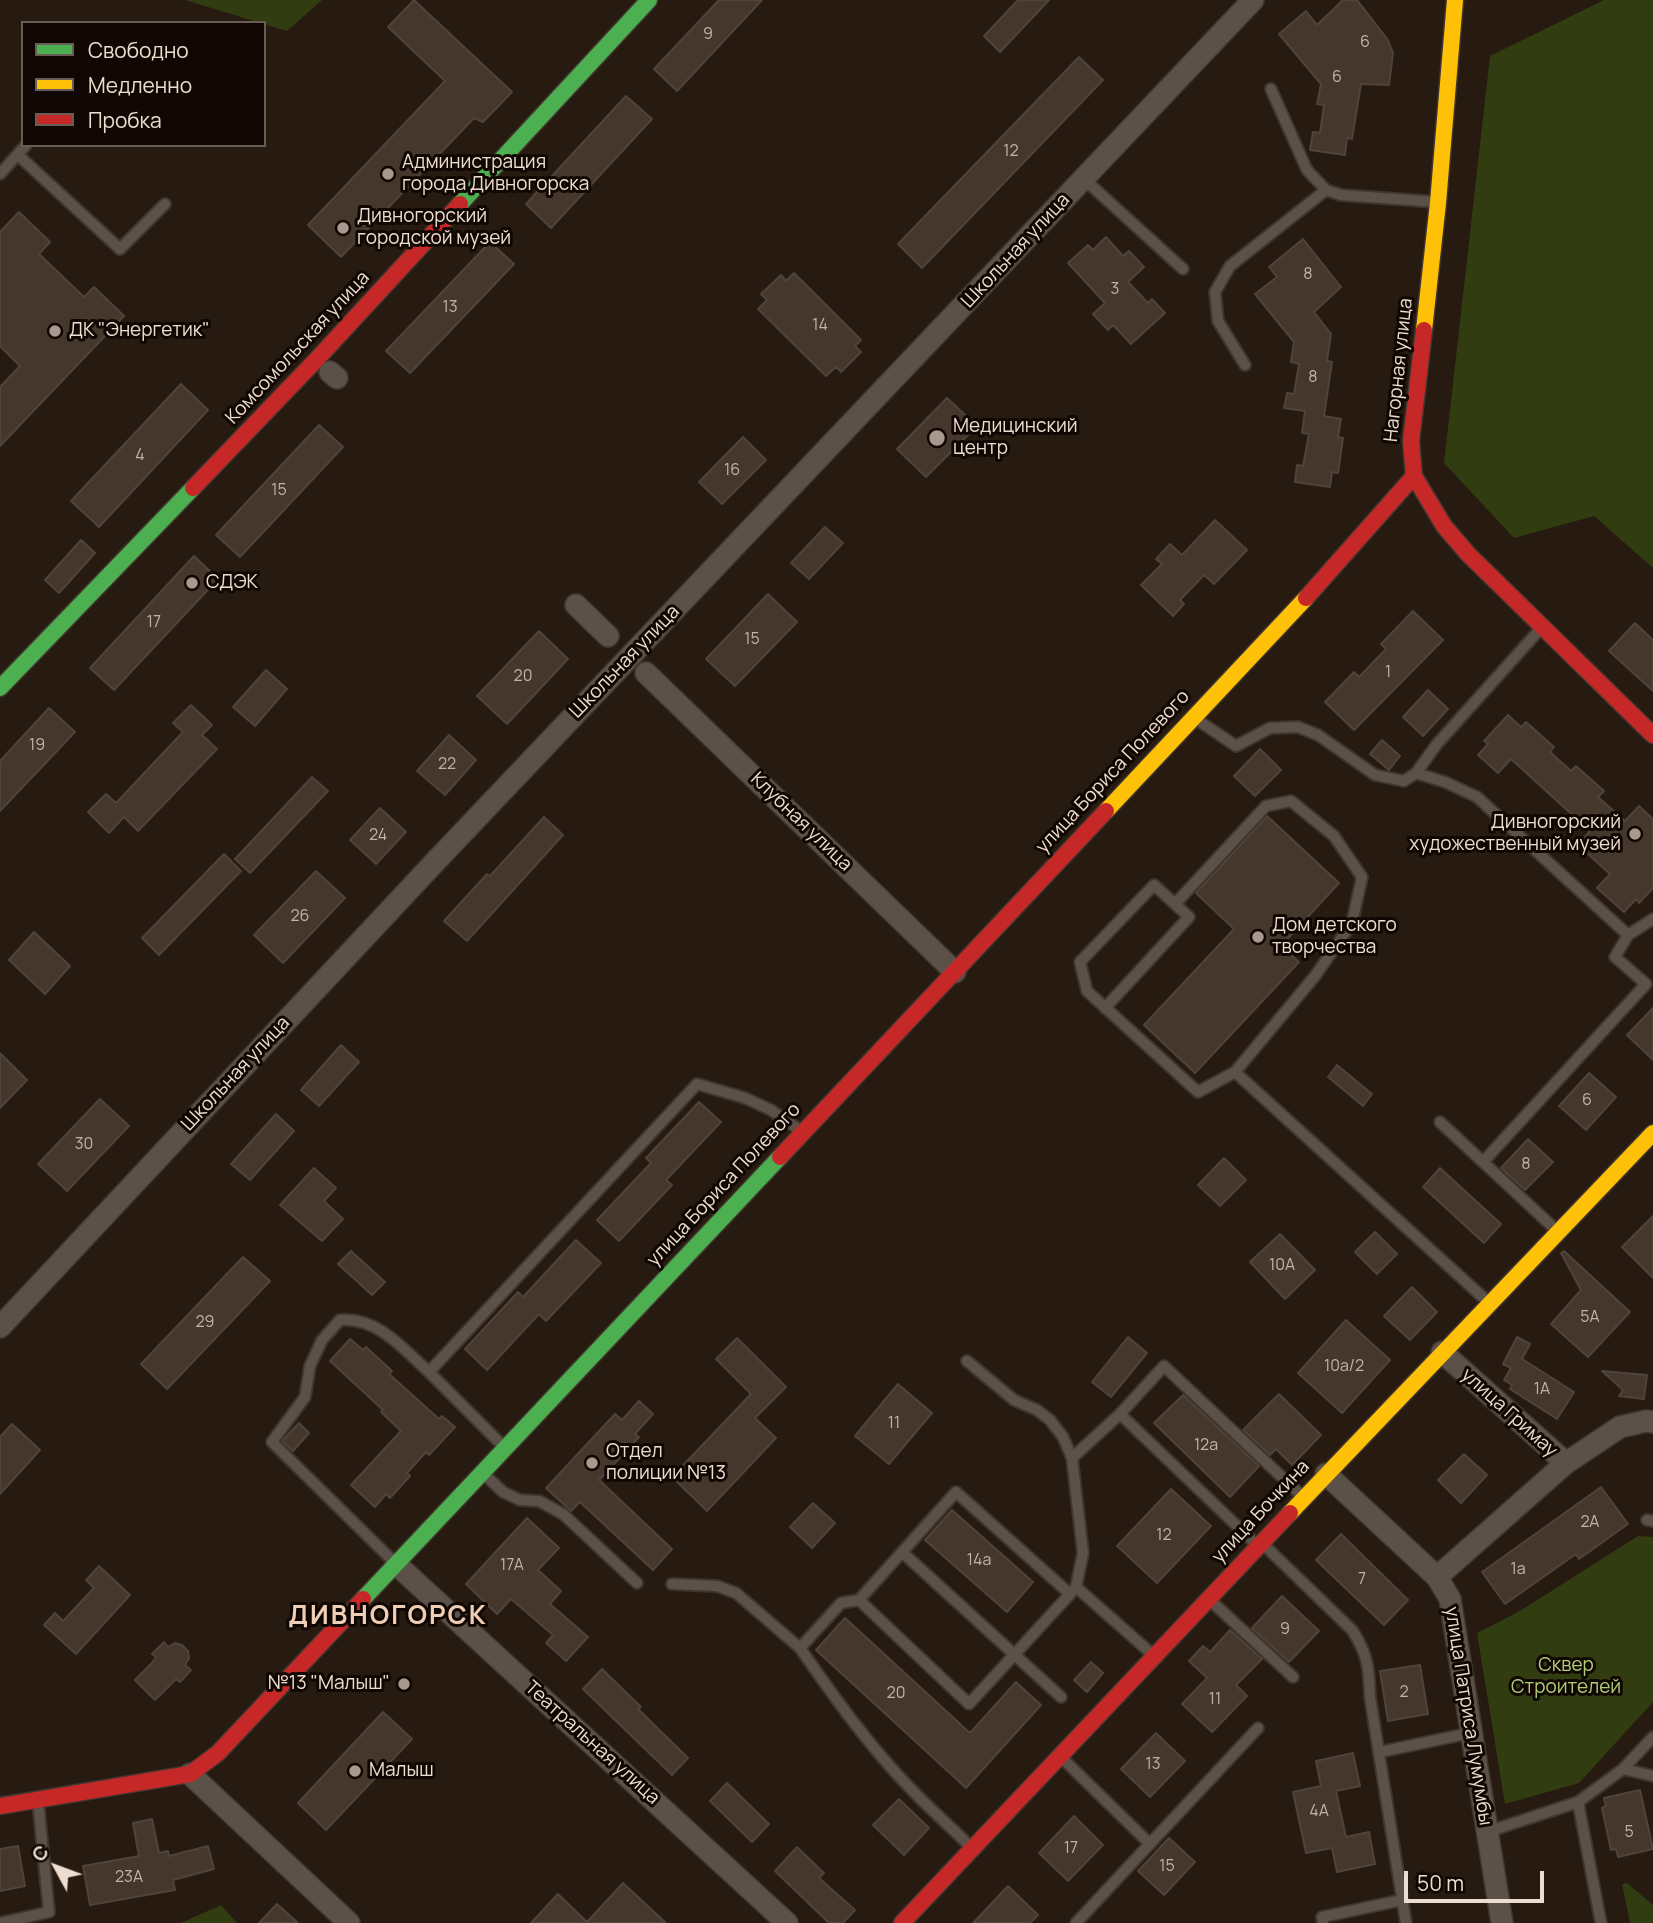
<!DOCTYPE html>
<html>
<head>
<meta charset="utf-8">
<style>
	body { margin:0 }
	#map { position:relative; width:1653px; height:1923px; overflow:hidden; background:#271a10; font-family:Manrope,sans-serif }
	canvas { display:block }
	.legend { position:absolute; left:21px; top:21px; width:245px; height:126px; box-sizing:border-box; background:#110702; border:2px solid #695c54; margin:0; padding:9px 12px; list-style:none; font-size:21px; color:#eddcd0 }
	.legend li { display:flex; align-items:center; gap:14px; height:35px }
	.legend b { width:35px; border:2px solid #695c54 }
	.north { position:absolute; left:21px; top:1832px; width:70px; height:70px; -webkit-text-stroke:5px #110702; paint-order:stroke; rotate:311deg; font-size:19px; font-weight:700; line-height:28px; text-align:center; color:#eddcd0 }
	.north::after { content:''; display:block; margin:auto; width:24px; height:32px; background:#eddcd0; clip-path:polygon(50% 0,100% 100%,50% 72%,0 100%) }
	.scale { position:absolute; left:1404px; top:1871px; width:140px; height:32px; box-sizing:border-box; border:4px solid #eddcd0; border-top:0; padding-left:9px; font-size:21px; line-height:24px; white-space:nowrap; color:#eddcd0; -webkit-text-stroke:5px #110702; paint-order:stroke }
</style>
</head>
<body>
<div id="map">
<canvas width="1653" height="1923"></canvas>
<ul class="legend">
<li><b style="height:9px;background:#4caf50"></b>Свободно</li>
<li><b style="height:9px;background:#ffc107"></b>Медленно</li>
<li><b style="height:9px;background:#c62828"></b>Пробка</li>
</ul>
<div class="north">С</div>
<div class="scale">50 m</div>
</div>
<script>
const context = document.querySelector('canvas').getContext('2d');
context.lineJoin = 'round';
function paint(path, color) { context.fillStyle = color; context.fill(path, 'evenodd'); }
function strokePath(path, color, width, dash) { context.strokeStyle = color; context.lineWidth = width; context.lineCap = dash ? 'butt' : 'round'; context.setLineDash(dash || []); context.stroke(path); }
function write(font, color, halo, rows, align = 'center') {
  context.font = font + ' Manrope,sans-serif'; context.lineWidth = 6; context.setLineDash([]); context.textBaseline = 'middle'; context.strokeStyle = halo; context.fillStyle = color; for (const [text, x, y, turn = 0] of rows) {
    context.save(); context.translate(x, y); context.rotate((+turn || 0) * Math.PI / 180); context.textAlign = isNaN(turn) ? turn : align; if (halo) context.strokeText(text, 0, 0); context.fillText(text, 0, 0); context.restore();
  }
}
paint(new Path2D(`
	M185,0H322L287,31Z
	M1604,0H1653V568L1594,516L1514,538L1444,463L1490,56Z
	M1638,1536L1653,1537V1702L1579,1783L1505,1804L1477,1633L1520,1611Z
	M1627,1883L1653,1905V1923H1630L1622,1884Z
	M221,1905L237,1923H181Z`), '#313c11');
const building = new Path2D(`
	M414,0L512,92L483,122L474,118L341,257L308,225L445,81L388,27Z
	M719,0H762L677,91L654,69Z
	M1018,0H1049L1000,52L984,36Z
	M1343,0H1357L1388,40L1393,53L1389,85L1361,84L1352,139L1347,138L1345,155L1310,150L1313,132L1320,133L1324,105L1317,104L1321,84L1279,34L1306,11L1317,25Z
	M1079,57L1103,80L922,268L898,244Z
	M626,96L652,119L551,228L526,204Z
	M19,212L50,242L39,254L84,297L94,287L124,316L0,446V387L20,366L0,346V232Z
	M1106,237L1123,256L1129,251L1144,267L1128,282L1148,303L1152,299L1165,313L1131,344L1113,325L1108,330L1093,314L1105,303L1068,263L1088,245L1093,250Z
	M1303,239L1341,287L1314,312L1331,334L1327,361L1332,362L1324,416L1341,419L1338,437L1343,438L1338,473L1332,472L1330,487L1295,482L1297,465L1303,466L1309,434L1302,433L1305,411L1284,408L1287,393L1294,394L1299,364L1291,362L1294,342L1255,294L1277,277L1269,267Z
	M490,242L514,264L410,373L386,351Z
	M794,273L861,340L855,346L861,352L841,372L836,367L826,376L758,309L767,300L761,294L781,275L786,281Z
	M181,384L208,410L99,527L71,501Z
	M947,398L977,426L926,477L897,449Z
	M319,425L343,447L240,557L216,535Z
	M743,437L766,460L722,504L699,482Z
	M1215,520L1247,550L1214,584L1204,575L1180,600L1184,604L1173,616L1141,585L1162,564L1156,559L1170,544L1182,555Z
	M825,527L843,543L809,579L791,563Z
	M81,540L95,553L59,593L45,580Z
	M194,556L218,579L114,690L90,668Z
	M768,594L797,622L735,686L706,659Z
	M1413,611L1443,640L1354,730L1325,702L1354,672L1359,677L1386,649L1381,644Z
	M1635,623L1653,640V691L1609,651Z
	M539,631L568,659L507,724L477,696Z
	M266,670L287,689L255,726L233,707Z
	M1428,690L1448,709L1423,736L1403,717Z
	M191,705L212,725L202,735L217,749L138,831L124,817L109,833L88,812L106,794L116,803L183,732L173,723Z
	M49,708L75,732L0,811V761Z
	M1508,715L1521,727L1526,722L1554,747L1550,752L1571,771L1576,766L1604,791L1598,797L1625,821L1639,806L1653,819V888L1639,903L1636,899L1624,912L1597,888L1610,874L1578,845L1590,831L1511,759L1498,773L1478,755L1488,744L1484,741Z
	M449,735L476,760L445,795L417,771Z
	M1382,740L1400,756L1389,770L1370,754Z
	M1260,749L1281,770L1255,796L1234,776Z
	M312,777L328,791L250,873L235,859Z
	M380,808L406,832L376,864L350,840Z
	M1267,816L1339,883L1281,946L1299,962L1195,1073L1144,1025L1234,929L1196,893Z
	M544,817L563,835L467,941L444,921L487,874L490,876Z
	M224,854L241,871L159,955L142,938Z
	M316,871L345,898L283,963L254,935Z
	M34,932L70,966L45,994L9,960Z
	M1653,1008V1060L1627,1035Z
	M341,1045L359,1062L319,1106L301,1090Z
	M0,1053L27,1080L0,1108Z
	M1337,1065L1372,1094L1363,1106L1328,1077Z
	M1589,1073L1616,1097L1586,1130L1559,1106Z
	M100,1099L129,1126L67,1191L38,1164Z
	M699,1102L721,1122L666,1180L672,1185L619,1241L597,1220L651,1163L646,1158Z
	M276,1114L294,1131L250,1180L231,1164Z
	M1528,1139L1553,1162L1525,1190L1501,1168Z
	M1224,1158L1246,1180L1220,1206L1198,1185Z
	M314,1168L336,1188L324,1201L343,1219L322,1241L280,1205Z
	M1440,1168L1501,1224L1484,1243L1423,1187Z
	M1653,1216V1278L1622,1247Z
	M1375,1232L1397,1254L1377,1274L1355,1252Z
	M1280,1234L1315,1270L1285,1299L1250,1262Z
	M576,1240L601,1263L546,1321L539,1314L487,1370L465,1349L518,1292L523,1297Z
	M351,1251L385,1282L372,1295L338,1264Z
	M1564,1251L1630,1312L1588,1357L1551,1324L1581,1290L1561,1253Z
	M243,1257L270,1281L167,1389L141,1364Z
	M1412,1287L1437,1312L1410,1340L1384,1316Z
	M1346,1320L1390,1360L1342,1413L1298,1373Z
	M1128,1337L1147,1353L1111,1397L1092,1382Z
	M1517,1337L1530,1344L1522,1359L1574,1392L1557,1419L1510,1389L1512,1385L1504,1380L1511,1368L1503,1364Z
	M737,1338L786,1387L755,1418L776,1438L707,1511L672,1477L751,1394L716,1359Z
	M350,1339L363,1350L366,1347L392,1371L389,1374L439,1419L442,1416L455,1427L429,1455L426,1452L407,1473L410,1476L390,1498L386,1494L375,1507L351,1485L401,1431L381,1412L383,1410L330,1361Z
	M1602,1371L1647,1375L1644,1399L1619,1396L1623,1390Z
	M898,1384L932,1413L889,1464L855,1436Z
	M1279,1394L1321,1435L1292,1465L1276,1449L1270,1455L1243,1430Z
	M1183,1395L1259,1466L1230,1497L1154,1423Z
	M639,1401L653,1414L635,1434L639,1437L599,1480L672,1549L653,1570L580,1502L571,1511L546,1488L615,1414L622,1420Z
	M299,1423L309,1433L293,1451L282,1441Z
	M12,1424L40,1450L0,1494V1437Z
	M1464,1454L1487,1475L1461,1503L1438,1480Z
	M1601,1487L1628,1524L1579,1559L1576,1554L1505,1604L1482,1572Z
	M1171,1489L1211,1526L1157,1583L1117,1546Z
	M813,1503L835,1523L812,1548L790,1527Z
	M952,1510L1033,1582L1007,1612L925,1540Z
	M527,1518L559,1548L538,1570L561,1591L550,1604L588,1637L566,1661L546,1643L553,1635L511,1599L497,1614L466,1584Z
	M1341,1534L1408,1600L1384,1625L1316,1560Z
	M99,1566L130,1595L76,1654L44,1625L55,1613L63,1621L94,1588L86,1580Z
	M1282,1596L1319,1631L1289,1662L1252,1628Z
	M845,1618L970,1733L1016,1682L1041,1705L966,1788L816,1650Z
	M1230,1630L1262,1659L1236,1685L1247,1696L1212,1732L1182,1704L1207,1678L1189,1661L1203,1646L1210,1652Z
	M164,1642L168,1647L175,1643L182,1645L188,1651L189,1658L185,1665L191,1670L180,1682L176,1679L155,1700L135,1680L152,1663L156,1657L152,1654Z
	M1091,1662L1103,1673L1087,1692L1074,1680Z
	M1420,1665L1428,1714L1388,1721L1380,1671Z
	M602,1669L641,1707L638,1709L688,1758L672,1775L583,1689Z
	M383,1712L412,1739L326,1830L298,1803Z
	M1156,1733L1185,1761L1150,1797L1121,1769Z
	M1353,1753L1360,1786L1336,1791L1346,1837L1369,1832L1375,1864L1337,1872L1332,1848L1306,1853L1293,1792L1321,1786L1316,1761Z
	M727,1783L769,1824L752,1842L710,1801Z
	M1640,1790L1653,1849L1618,1857L1616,1849L1611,1850L1602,1808L1606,1806L1604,1798Z
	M899,1799L929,1828L904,1855L873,1825Z
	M1074,1816L1103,1845L1068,1881L1039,1853Z
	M152,1819L159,1853L168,1851L169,1856L208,1846L214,1869L173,1880L175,1890L90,1905L83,1866L139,1856L133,1823Z
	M1169,1838L1195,1862L1164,1895L1138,1871Z
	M18,1846L25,1886L0,1891V1849Z
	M797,1847L824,1873L819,1878L855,1910L843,1923H829L775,1871Z
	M623,1883L666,1923H531L558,1894L587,1922Z
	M1008,1886L1038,1915L1030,1923H973Z
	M277,1904L298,1923H259Z`);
paint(building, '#45372c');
strokePath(building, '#4f443c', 2);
const lane = new Path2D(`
	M1271,89L1307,170L1326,190L1341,195L1437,202
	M18,155L120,249L165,204
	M0,174L26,145
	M1084,179L1183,269
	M1245,365L1218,321L1215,292L1230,266L1326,190
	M1196,719L1236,746L1270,728L1298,727L1318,735L1375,775L1404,781L1416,773L1437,744L1542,627
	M1416,773L1445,782L1477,797L1628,935
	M1105,1008L1189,917L1175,904
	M1235,1072L1315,976L1352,923L1362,877L1334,836L1291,801L1266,806L1175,904L1154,885L1080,962L1087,991L1198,1092L1235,1072L1487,1301
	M1440,1122L1483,1162L1646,984L1615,957L1628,935L1653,919
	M1483,1162L1555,1229
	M967,1361L1014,1400L1037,1410L1050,1420L1063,1437L1072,1458L1083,1553L1076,1587
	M504,1447L429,1372L697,1084L745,1098L771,1110L801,1131
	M1072,1458L1120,1414
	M484,1474L503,1492L520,1500L539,1501L563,1514L637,1583
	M1647,1520L1653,1521
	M1256,1544L1120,1414L1164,1366L1302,1496
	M1264,1545L1352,1630C1368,1654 1369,1669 1370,1697L1406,1923
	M902,1552L1061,1697
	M394,1562L272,1442L305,1397L310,1366L322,1340L340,1320C378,1317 403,1349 429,1372
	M672,1584L717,1586L736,1593L800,1648
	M1070,1594L956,1492L859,1600L969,1704L1070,1594L1076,1587L1152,1654
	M859,1600L841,1603L800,1648C834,1697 869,1746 911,1789C930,1809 951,1827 970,1846
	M1210,1600L1293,1677
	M1380,1752L1470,1733
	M1062,1758L1150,1844
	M1623,1769L1653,1776
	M1578,1802L1601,1923
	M1487,1832L1578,1802L1623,1769L1653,1737
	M0,1923L49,1912L38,1801
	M1076,1923L1258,1728
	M1323,1923L1322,1917L1402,1900`);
const street = new Path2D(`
	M330,372L337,378
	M576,605L608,636
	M646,673L955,972
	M0,1327L434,863L1253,0
	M1442,1352L1566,1463
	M1326,1474L1437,1577L1450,1599L1502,1923
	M396,1564L787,1923
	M1437,1577L1566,1463L1620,1427L1646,1421L1653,1422
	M190,1774L349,1923`);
const fast = new Path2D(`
	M460,204L649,0
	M0,688L193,488
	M363,1599L780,1157`);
const slow = new Path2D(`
	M1424,330L1438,203L1455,0
	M1106,811L1306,598
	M1290,1513L1653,1133`);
const jam = new Path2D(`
	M1424,330L1411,441L1414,476L1444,526L1468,554L1653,735
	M193,488L317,359L460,204
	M1306,598L1414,476
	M780,1157L1106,811
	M0,1806L190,1774L218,1753L363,1599
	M902,1923L1290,1513`);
strokePath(lane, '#40362e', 14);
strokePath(street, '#40362e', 24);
strokePath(fast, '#40362e', 19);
strokePath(slow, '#40362e', 19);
strokePath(jam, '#40362e', 19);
strokePath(lane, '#5c5149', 10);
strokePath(street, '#5c5149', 21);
strokePath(fast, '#4caf50', 16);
strokePath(slow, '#ffc107', 16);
strokePath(jam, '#c62828', 16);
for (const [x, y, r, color] of [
	[388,174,7,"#a8988d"],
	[343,228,7,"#a8988d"],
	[55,331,7,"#a8988d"],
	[937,438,9,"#a8988d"],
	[192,583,7,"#a8988d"],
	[1635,834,7,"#a8988d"],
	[1258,937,7,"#a8988d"],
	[592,1463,7,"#a8988d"],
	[404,1684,7,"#a8988d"],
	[355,1771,7,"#a8988d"]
]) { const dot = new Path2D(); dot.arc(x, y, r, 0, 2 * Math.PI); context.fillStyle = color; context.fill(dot); strokePath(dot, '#110702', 2.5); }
write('16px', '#c3b3a7', null, [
	["9",708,35],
	["6",1365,43],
	["6",1337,78],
	["12",1011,152],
	["8",1308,275],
	["3",1115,290],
	["13",450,308],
	["14",820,326],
	["8",1313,378],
	["4",140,456],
	["16",732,471],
	["15",279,491],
	["17",154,623],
	["15",752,640],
	["1",1388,673],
	["20",523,677],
	["19",37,746],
	["22",447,765],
	["24",378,836],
	["26",300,917],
	["6",1587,1101],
	["30",84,1145],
	["8",1526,1165],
	["10А",1282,1266],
	["5А",1590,1318],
	["29",205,1323],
	["10а/2",1344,1367],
	["1А",1542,1390],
	["11",894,1424],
	["12а",1206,1446],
	["2А",1590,1523],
	["12",1164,1536],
	["14а",979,1561],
	["17А",512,1566],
	["1а",1518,1570],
	["7",1362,1580],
	["9",1285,1630],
	["2",1404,1693],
	["20",896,1694],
	["11",1215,1700],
	["13",1153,1765],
	["4А",1319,1812],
	["5",1629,1833],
	["17",1071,1849],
	["15",1167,1867],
	["23А",129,1878]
]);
write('19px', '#eddcd0', '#110702', [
	["Администрация",402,163],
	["города Дивногорска",402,185],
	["Дивногорский",357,217],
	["городской музей",357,239],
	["ДК \"Энергетик\"",69,331],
	["Медицинский",953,427],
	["центр",953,449],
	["СДЭК",206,583],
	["Дивногорский",1621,823,"right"],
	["художественный музей",1621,845,"right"],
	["Дом детского",1272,926],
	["творчества",1272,948],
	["Отдел",606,1452],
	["полиции №13",606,1474],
	["№13 \"Малыш\"",390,1684,"right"],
	["Малыш",369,1771]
], 'left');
write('19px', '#eddcd0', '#110702', [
	["Школьная улица",1016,251,-47],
	["Комсомольская улица",298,348,-47],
	["Нагорная улица",1399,370,-84],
	["Школьная улица",625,662,-46],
	["улица Бориса Полевого",1113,772,-47],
	["Клубная улица",801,822,44],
	["Школьная улица",236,1074,-47],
	["улица Бориса Полевого",724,1185,-47],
	["улица Гримау",1509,1413,42],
	["улица Бочкина",1261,1512,-47],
	["улица Патриса Лумумбы",1468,1716,81],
	["Театральная улица",592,1743,42]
]);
write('19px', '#afcd76', '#110702', [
	["Сквер",1566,1666],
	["Строителей",1566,1688]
]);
context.letterSpacing = '2px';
write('bold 26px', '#efceb7', '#110702', [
	["ДИВНОГОРСК",388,1617]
]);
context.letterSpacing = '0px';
</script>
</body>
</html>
